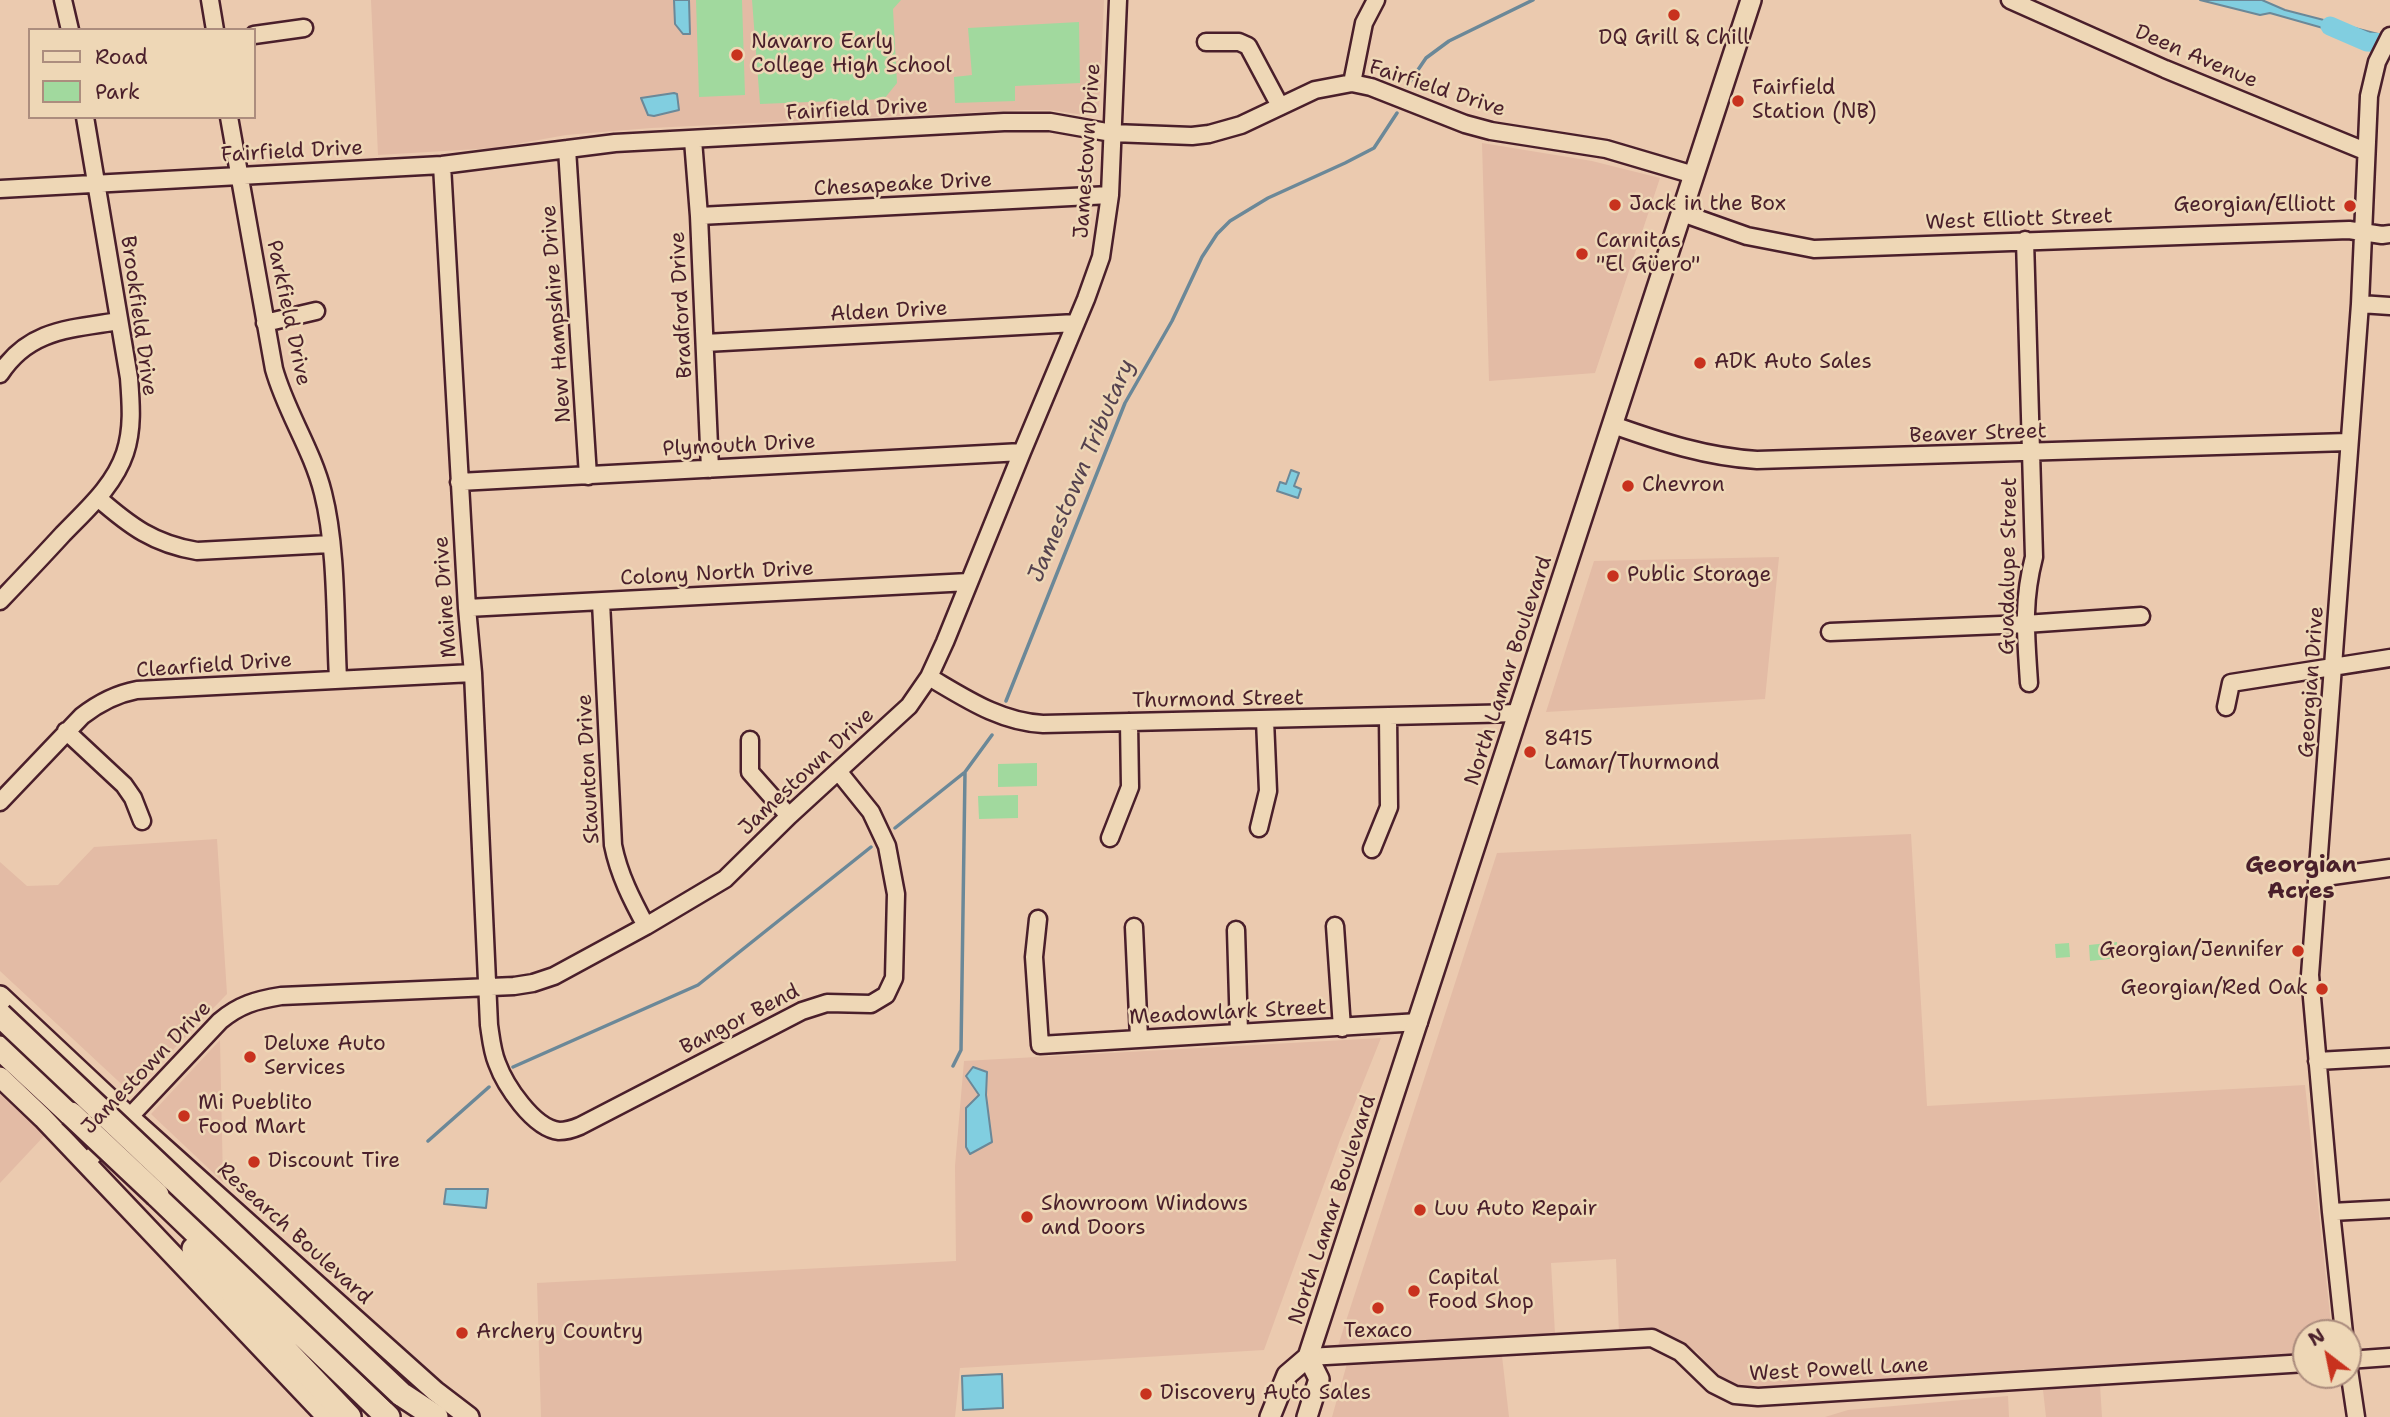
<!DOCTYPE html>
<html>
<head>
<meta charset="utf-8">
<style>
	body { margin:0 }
	#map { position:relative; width:2390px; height:1417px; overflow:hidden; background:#ebcaaf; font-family:"Shantell Sans",sans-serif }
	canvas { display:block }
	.legend { position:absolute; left:28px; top:28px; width:228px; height:91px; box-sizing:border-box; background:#eed7b6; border:2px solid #ac8d7e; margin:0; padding:9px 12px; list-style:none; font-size:21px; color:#4a1f2b }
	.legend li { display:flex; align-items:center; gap:14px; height:35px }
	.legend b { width:35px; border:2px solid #ac8d7e }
	.north { position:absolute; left:2292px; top:1319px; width:70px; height:70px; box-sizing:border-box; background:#eed7b6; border:2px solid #ac8d7e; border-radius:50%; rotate:328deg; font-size:19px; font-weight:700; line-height:28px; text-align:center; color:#4a1f2b }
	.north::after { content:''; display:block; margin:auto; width:24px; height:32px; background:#c8321e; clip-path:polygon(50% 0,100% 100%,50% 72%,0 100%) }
</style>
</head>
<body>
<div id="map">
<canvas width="2390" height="1417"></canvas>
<ul class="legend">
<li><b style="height:9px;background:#eed7b6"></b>Road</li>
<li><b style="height:19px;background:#a1d99e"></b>Park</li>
</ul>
<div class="north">N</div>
</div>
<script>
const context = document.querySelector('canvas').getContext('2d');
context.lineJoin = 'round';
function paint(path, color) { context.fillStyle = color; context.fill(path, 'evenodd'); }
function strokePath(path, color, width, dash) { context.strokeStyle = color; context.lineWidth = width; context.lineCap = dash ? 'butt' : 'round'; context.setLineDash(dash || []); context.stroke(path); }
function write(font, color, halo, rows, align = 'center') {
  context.font = font + ' "Shantell Sans",sans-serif'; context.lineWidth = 5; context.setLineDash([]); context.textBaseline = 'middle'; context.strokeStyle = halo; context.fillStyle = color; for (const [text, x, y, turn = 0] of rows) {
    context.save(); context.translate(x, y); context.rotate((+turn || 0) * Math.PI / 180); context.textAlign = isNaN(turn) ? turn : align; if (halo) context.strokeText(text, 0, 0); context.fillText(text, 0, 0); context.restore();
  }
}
paint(new Path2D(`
	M371,0H1104L1099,111L1091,116L1050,110H1024L651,128L566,135L494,148L378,155Z
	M1482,143L1592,161L1660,178L1595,373L1489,381Z
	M1779,557L1765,699L1546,712L1594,561Z
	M1911,834L1927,1106L2305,1085L2332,1333H2306V1353L1984,1372L1752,1390L1715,1377L1697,1352L1659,1335L1619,1333L1616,1259L1551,1263L1555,1334L1337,1349L1497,853Z
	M217,839L227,994L131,1093L0,971V862L27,886L58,885L94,847Z
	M1381,1038L1340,1140L1264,1350L960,1368L955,1417H541L537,1283L956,1261L955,1166L964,1061Z
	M220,1040L223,1182L151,1114Z
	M0,1091L45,1135L0,1183Z
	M1502,1356L1509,1417H1332L1348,1360Z
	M2100,1385L2102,1417H2046L2043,1390Z
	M2008,1396L2009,1417H1825L1848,1410Z`), '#e3bba5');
paint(new Path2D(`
	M696,0H742L745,95L699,97Z
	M752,0H901L893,9L897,83L884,99L760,104Z
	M1079,22L1080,83L1015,86V101L955,103L954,77L972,75L968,28Z
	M1037,763V786L998,787V764Z
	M1018,795V818L979,819L978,796Z
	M2117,942L2118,958L2090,961L2089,945Z
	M2069,943L2070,957L2056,958L2055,944Z`), '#a1d99e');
const water = new Path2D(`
	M674,0H689L690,34H683L675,24Z
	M2200,0H2262L2285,10L2390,37V47L2270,13L2260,15Z
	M674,93L677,94L679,110L654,116L648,115L641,98Z
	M1291,470L1299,473L1294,486L1301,489L1298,498L1277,491L1280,482L1286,484Z
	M973,1067L987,1072L986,1095L992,1142L970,1154L966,1147V1108L979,1095L966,1076Z
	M446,1189H488L486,1208L444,1204Z
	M1002,1374L1003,1408L963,1410L962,1376Z`);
paint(water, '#81cee0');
strokePath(water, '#6b8898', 2);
strokePath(new Path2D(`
	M1407,86L1426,58L1449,41L1533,0
	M1006,701L1125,403L1172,321L1202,257L1217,234L1230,221L1268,198L1345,163L1374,148L1397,113
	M895,828L965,772L992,735
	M953,1066L961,1050L965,772
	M513,1067L698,985L871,847
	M428,1141L489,1087`), '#6b8898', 3.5);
strokePath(new Path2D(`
	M2330,26L2367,42L2390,43`), '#81cee0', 19);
const minor = new Path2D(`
	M63,0L70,30
	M210,0L215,30
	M2010,0L2165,69L2365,151
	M254,35L304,28
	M1206,42H1239L1248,46L1280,106
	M1352,83L1364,23L1376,0
	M229,117L274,369C286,412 312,449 323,493C337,548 335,620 338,679
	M693,140L699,216L710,469
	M567,149L588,476
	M442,165L467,608L473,673L489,1025C491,1038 492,1051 497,1063C505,1085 533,1128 559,1131C566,1131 573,1129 580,1126L802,1011L827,1003L871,1004L886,995L894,978L896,894L887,846L871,812L838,771
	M0,189L442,165L615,143L1004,122H1050L1112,133L1192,136L1209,134L1241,125L1315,90L1352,83L1371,87L1465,124L1491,131L1606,149L1694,175
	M1682,213L1747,236L1814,249L2349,230L2382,235L2390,234
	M699,216L1110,195
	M2025,240L2034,557C2022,603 2026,636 2029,683
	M2360,304L2390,306
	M265,323L316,311
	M705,343L1076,323
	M0,374C29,329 71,329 119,321
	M1613,425C1661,442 1707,457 1757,460L2348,442
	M459,482L1022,452
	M98,498C130,526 154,544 197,551L330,544
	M0,601C21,579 42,557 63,534C86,510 114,486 125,453C133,429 131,404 129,378L85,117
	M601,602L613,845C619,875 632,900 646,926
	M467,608L969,582
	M1830,632L2025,624L2141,616
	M929,677C965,698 1000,722 1043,724L1519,713
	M2226,707L2231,683L2390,658
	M66,731L124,785L133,798L142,821
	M750,740V772L789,816
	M0,802L82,716C100,702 116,694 137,690L473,673
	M1259,828L1268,791L1265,720
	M1110,838L1130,787L1129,722
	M1372,849L1389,807L1388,717
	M2318,878L2390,868
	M1038,919L1034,957L1040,1045L1419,1022
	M1335,926L1342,1028
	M1134,927L1139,1038
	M1236,930L1239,1033
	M2317,1061L2390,1057
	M86,1163L220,1021C239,1005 256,1000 281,996L514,986L533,983L554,976L646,926L725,879L789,816L909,706L929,677L945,642L1022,452L1086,299L1101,257L1110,195L1118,0
	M2331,1212L2390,1209
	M2344,1333L2331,1212L2310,975L2360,304L2369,96L2377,62L2390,36
	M1308,1357L1652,1338L1680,1352L1713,1384L1735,1395L1758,1397L2306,1363
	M2348,1360L2390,1357
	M2348,1363L2356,1417`);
const major = new Path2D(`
	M0,996L129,1117L435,1391L469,1417
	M0,1077L43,1118L327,1417
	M1270,1417L1287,1375L1308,1357L1751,0
	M1307,1417L1319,1379L1308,1357`);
const highway = new Path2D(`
	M0,1048L71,1114
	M157,1195L388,1417
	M194,1249L269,1333L349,1417
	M401,1394L436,1417`);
strokePath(minor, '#4a1f2b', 21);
strokePath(major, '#4a1f2b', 24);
strokePath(highway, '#4a1f2b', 28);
strokePath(minor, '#eed7b6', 16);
strokePath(major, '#eed7b6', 19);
strokePath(highway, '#eed7b6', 23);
const highwayBridge = new Path2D(`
	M0,1015L401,1394
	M71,1114L157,1195`);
strokePath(highwayBridge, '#4a1f2b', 28, []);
strokePath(highwayBridge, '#eed7b6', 23);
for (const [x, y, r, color] of [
	[1674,15,7,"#c8321e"],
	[737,55,7,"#c8321e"],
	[1738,101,7,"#c8321e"],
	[1615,205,7,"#c8321e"],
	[2350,206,7,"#c8321e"],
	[1582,254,7,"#c8321e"],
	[1700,363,7,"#c8321e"],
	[1628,486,7,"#c8321e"],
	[1613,576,7,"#c8321e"],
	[1530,752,7,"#c8321e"],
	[2298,951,7,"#c8321e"],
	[2322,989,7,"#c8321e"],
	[250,1057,7,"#c8321e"],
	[184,1116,7,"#c8321e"],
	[254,1162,7,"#c8321e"],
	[1420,1210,7,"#c8321e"],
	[1027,1217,7,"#c8321e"],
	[1414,1291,7,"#c8321e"],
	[1378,1308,7,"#c8321e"],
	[462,1333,7,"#c8321e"],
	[1146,1394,7,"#c8321e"]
]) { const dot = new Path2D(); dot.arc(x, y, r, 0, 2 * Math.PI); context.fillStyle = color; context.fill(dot); strokePath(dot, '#eed7b6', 2.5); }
write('21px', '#4a1f2b', '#eed7b6', [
	["DQ Grill & Chill",1674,39,"center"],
	["Navarro Early",751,43],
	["College High School",751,67],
	["Fairfield",1752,89],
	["Station (NB)",1752,113],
	["Jack in the Box",1629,205],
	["Georgian/Elliott",2336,206,"right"],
	["Carnitas",1596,242],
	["\"El Güero\"",1596,266],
	["ADK Auto Sales",1714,363],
	["Chevron",1642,486],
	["Public Storage",1627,576],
	["8415",1544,740],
	["Lamar/Thurmond",1544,764],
	["Georgian/Jennifer",2284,951,"right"],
	["Georgian/Red Oak",2308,989,"right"],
	["Deluxe Auto",264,1045],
	["Services",264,1069],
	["Mi Pueblito",198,1104],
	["Food Mart",198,1128],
	["Discount Tire",268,1162],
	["Showroom Windows",1041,1205],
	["and Doors",1041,1229],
	["Luu Auto Repair",1434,1210],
	["Capital",1428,1279],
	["Food Shop",1428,1303],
	["Texaco",1378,1332,"center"],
	["Archery Country",476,1333],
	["Discovery Auto Sales",1160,1394]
], 'left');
write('21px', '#4a1f2b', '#eed7b6', [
	["Deen Avenue",2196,57,23],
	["Fairfield Drive",1437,89,18],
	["Fairfield Drive",857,110,-3],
	["Jamestown Drive",1088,151,-86],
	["Fairfield Drive",292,152,-3],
	["Chesapeake Drive",903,185,-3],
	["West Elliott Street",2019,220,-2],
	["Bradford Drive",682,305,-93],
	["Alden Drive",889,312,-3],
	["Parkfield Drive",288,313,78],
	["New Hampshire Drive",557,314,-94],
	["Brookfield Drive",138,316,82],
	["Beaver Street",1978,434,-2],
	["Plymouth Drive",739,446,-3],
	["Guadalupe Street",2009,566,-89],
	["Colony North Drive",717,574,-3],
	["Maine Drive",446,597,-94],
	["Clearfield Drive",214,666,-4],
	["North Lamar Boulevard",1509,671,-72],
	["Georgian Drive",2312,682,-86],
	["Thurmond Street",1218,700,-1],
	["Staunton Drive",589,769,-93],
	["Jamestown Drive",807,772,-43],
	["Meadowlark Street",1228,1013,-3],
	["Bangor Bend",740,1020,-27],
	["Jamestown Drive",147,1068,-46],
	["North Lamar Boulevard",1333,1210,-72],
	["Research Boulevard",294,1234,42],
	["West Powell Lane",1839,1370,-3]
]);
write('italic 23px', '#55424f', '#eed7b6', [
	["Jamestown Tributary",1082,471,-67]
]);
write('bold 23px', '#4a1f2b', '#eed7b6', [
	["Georgian",2301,866],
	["Acres",2301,892]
]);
</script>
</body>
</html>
